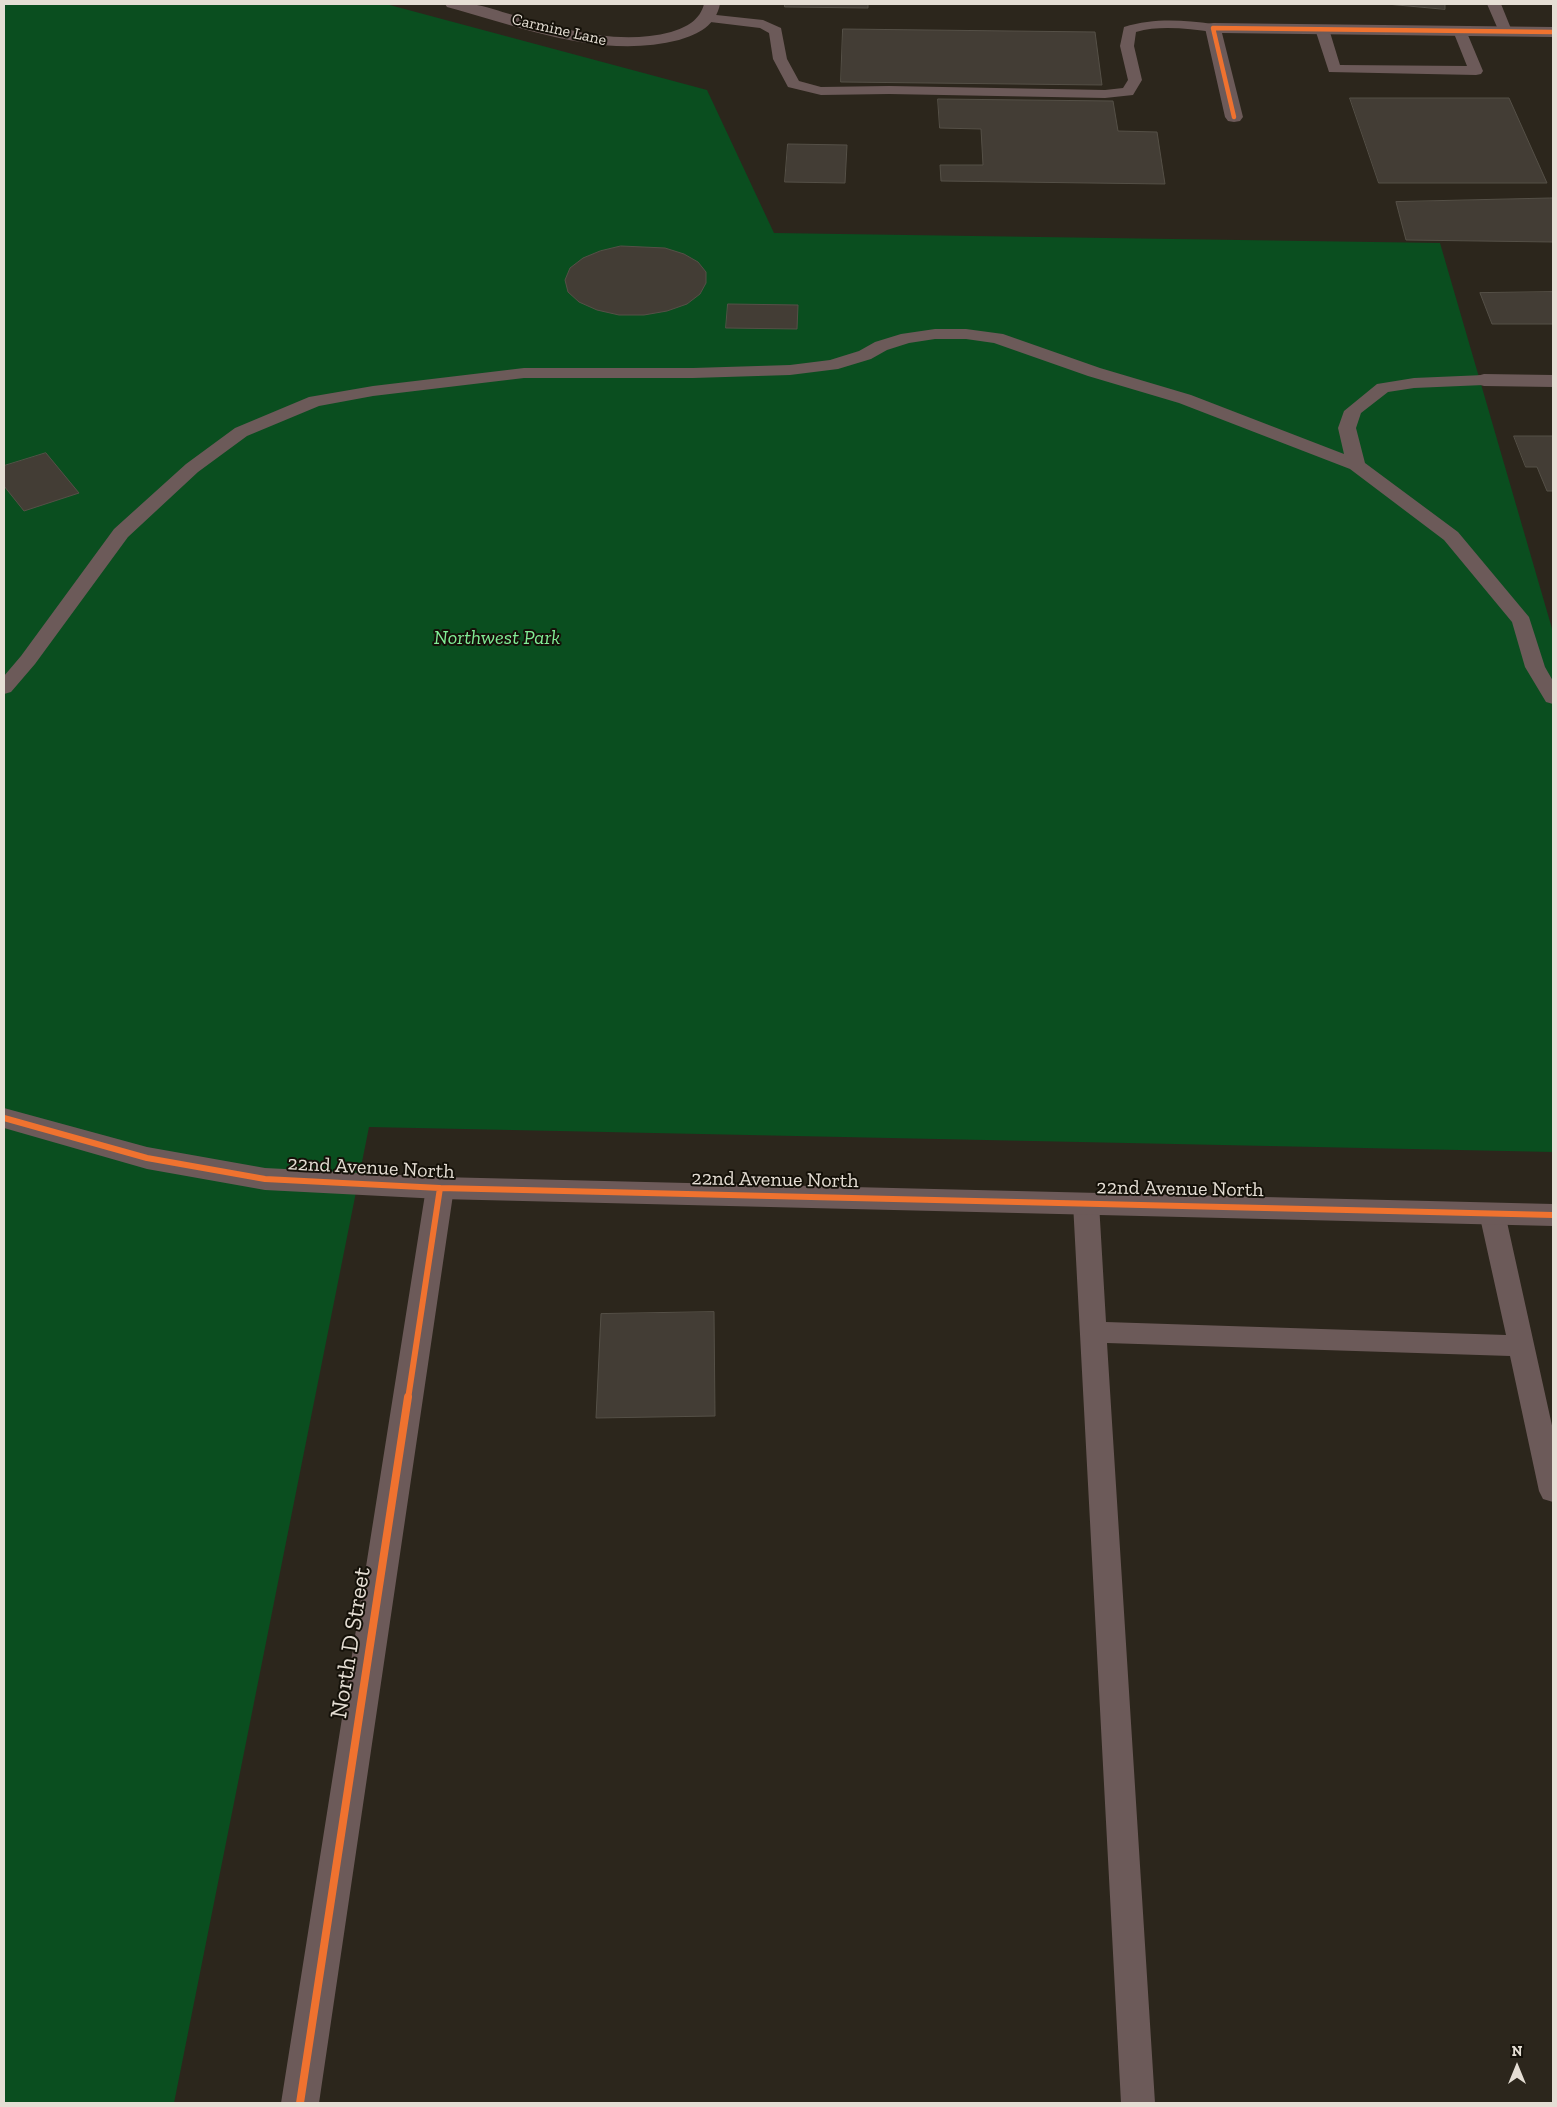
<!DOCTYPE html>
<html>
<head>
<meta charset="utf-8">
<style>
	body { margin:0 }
	#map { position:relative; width:1557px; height:2107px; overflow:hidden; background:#2c261c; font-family:"Zilla Slab",serif }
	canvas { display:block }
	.frame { position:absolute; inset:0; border:5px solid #e5ded4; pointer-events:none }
	.north { position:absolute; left:1492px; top:2042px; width:50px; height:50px; -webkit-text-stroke:4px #151109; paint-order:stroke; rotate:0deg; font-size:14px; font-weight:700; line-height:20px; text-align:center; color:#e5ded4 }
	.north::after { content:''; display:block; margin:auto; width:18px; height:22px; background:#e5ded4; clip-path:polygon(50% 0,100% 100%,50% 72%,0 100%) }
</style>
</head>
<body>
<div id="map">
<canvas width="1557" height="2107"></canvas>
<div class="frame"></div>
<div class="north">N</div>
</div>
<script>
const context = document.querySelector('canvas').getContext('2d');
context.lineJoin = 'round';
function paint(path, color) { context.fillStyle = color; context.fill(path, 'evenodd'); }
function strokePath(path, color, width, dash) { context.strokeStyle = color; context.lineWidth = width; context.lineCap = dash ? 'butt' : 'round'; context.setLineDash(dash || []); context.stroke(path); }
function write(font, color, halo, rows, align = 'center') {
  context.font = font + ' "Zilla Slab",serif'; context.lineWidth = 4; context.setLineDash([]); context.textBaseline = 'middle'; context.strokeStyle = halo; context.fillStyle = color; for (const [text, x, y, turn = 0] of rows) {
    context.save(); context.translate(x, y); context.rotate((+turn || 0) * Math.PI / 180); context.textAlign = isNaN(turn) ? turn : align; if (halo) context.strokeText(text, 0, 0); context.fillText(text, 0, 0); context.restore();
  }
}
paint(new Path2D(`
	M4,4H386L707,90L774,233L1440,243L1553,632V1152L369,1127L174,2103H4Z`), '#0a4e1f');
const building = new Path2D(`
	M785,4H868V8L785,7Z
	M1387,4H1445V9Z
	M843,29L1095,32L1102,85L841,82Z
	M1350,98H1509L1547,183H1379Z
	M938,99L1113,101L1118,131L1157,132L1165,184L941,181L940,165H983L981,129L940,128Z
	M788,144L847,145L845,183L785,182Z
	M1550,198H1553V242L1406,240L1396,202Z
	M621,246L665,248L684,254L698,262L706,272V283L700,294L687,304L667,311L644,315H619L597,310L579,302L568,292L565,280L570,268L583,258L600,251Z
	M1553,292V324H1492L1480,293Z
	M728,304L798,305L797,329L726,328Z
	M1514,436H1553V491H1547L1537,467H1526Z
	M46,453L79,493L24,511L4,486V466Z
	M714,1312L715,1416L596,1418L601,1314Z`);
paint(building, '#433d35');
strokePath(building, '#555047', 1);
paint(new Path2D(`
	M1487,4H1501L1512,31L1510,34H1500Z
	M707,14L763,20L781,28L787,59L799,81L821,87L889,86L1105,90L1123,88L1128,80L1120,46L1124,27C1154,18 1182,20 1213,24L1218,25L1220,28L1218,31L1213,32C1188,29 1161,25 1136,32L1134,46L1142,80L1133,95L1105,98L889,94L821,95L788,87L773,59L769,33L760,28L702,21L700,18L702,15Z
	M1322,25L1327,26L1329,29L1340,65L1467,66L1453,31L1455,28H1465L1483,71L1481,74L1476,75L1329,72L1315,29L1317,26Z
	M935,329H966L1003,334L1100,368L1191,395L1344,454L1338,428L1344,411L1377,384L1414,378L1484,375L1490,376L1493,380L1490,384L1484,385L1414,388L1388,392L1361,413L1356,428L1365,463L1458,532L1529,617L1545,667L1553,681V704L1546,702L1525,667L1512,622L1444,540L1350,469L1179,403L1088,376L994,343L966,339H935L909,343L887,350L871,359L838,369L790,375L693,378H524L373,396L319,406L247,436L198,472L128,537L35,664L11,692L4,694V676L21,656L114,529L186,464L235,428L309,397L373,386L524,368H693L790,365L830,360L859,351L875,342L901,334Z
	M1086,1194L1095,1196L1099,1203L1106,1322L1506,1335L1479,1213L1483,1206L1492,1204L1501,1206L1505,1213L1553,1430V1502L1543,1499L1539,1491L1510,1356L1107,1343L1155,2103H1121L1073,1203L1077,1196Z`), '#6c5a59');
paint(new Path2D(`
	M445,4C453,3 463,3 472,4C485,6 499,11 513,15C564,29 617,46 671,32C687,27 700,20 704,4H720C716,25 699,34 679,40C601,60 522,27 447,7Z
	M1213,23L1553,27V37L1222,33L1243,117L1240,121L1234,122L1228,121L1225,117L1205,28L1207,24Z
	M1484,374L1553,375V387L1484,386L1477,384L1474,380L1477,376Z
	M440,1177L450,1180L454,1188L319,2103H281L426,1188L430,1180Z`), '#6c5a59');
paint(new Path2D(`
	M4,1108L147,1147L265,1168L440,1177L1553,1204V1226L440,1199L265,1190L147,1169L4,1128Z`), '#6c5a59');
strokePath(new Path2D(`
	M1234,117L1213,28L1553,32`), '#ef722f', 4.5);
strokePath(new Path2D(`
	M4,1118L147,1158L265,1179L440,1188L1553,1215
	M408,1399L440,1188`), '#ef722f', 6);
strokePath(new Path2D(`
	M300,2103L408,1397`), '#ef722f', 8);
write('16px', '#e5ded4', '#151109', [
	["Carmine Lane",559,30,13]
]);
write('italic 20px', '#81ed96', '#151109', [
	["Northwest Park",497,638]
]);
write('20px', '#e5ded4', '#151109', [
	["22nd Avenue North",371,1168,3],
	["22nd Avenue North",775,1180,1],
	["22nd Avenue North",1180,1189,1]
]);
write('24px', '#e5ded4', '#151109', [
	["North D Street",351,1643,-81]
]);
</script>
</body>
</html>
